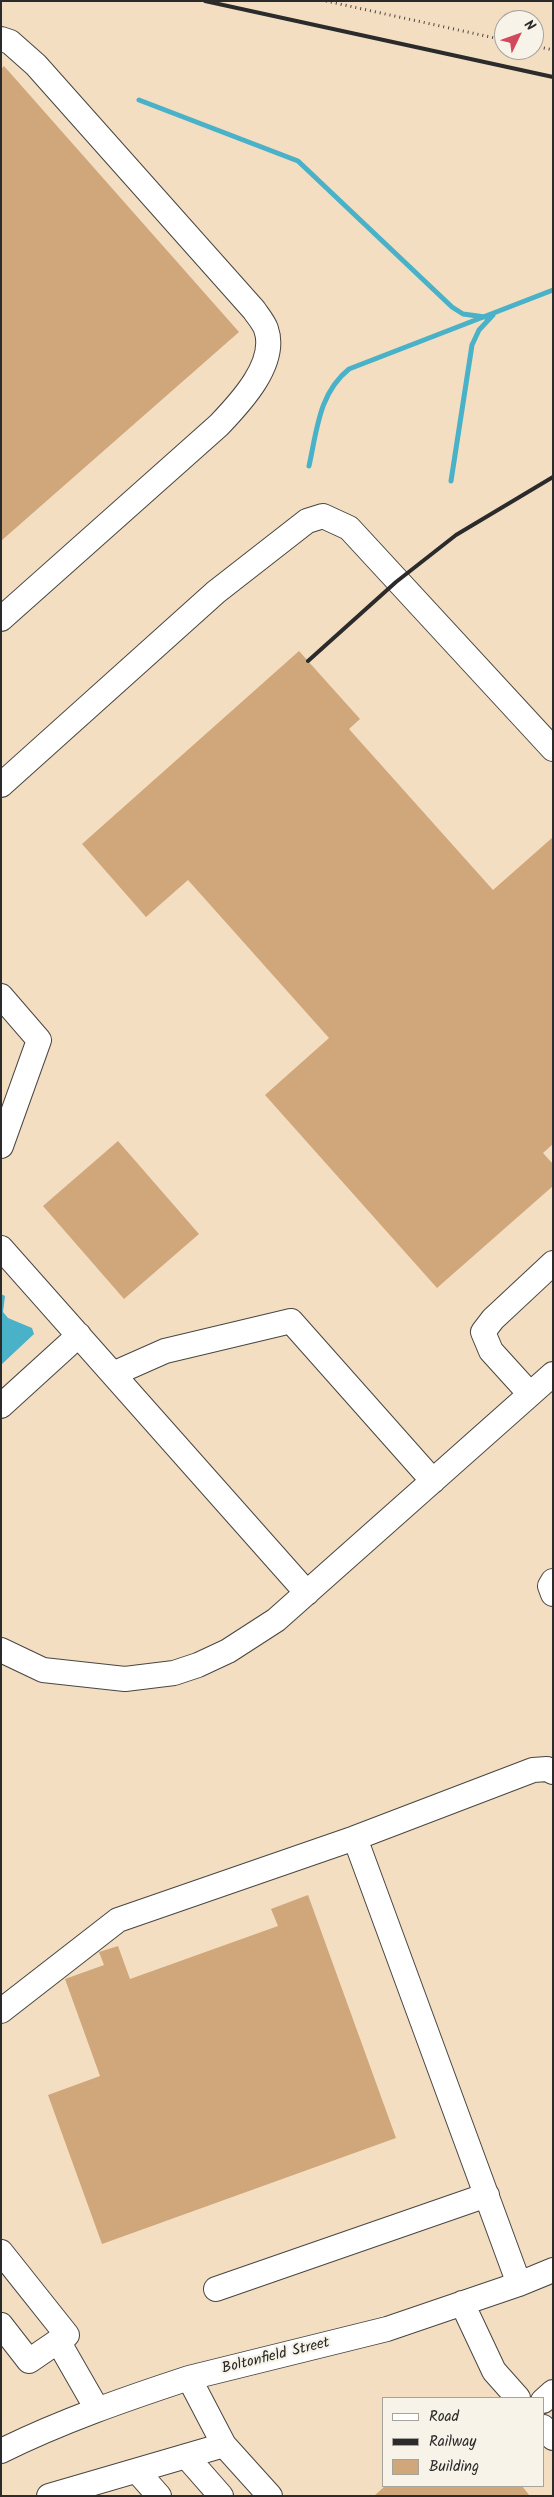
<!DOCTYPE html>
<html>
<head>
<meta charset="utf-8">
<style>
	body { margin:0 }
	#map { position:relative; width:554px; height:2497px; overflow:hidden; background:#f4dec2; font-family:Kalam,sans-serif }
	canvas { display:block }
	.frame { position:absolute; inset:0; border:2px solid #2b2b2b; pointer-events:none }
	.legend { position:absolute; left:382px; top:2397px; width:162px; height:90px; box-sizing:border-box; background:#f7f3e8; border:1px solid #a5a39c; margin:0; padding:6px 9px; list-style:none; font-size:15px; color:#2b2b2b }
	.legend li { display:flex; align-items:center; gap:10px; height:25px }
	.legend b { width:25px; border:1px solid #a5a39c }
	.north { position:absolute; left:494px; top:10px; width:50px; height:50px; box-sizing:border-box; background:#f7f3e8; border:1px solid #a5a39c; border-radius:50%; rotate:48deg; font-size:14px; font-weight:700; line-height:20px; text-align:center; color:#2b2b2b }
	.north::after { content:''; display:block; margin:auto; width:18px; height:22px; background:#d1495b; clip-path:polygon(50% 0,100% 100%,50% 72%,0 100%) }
</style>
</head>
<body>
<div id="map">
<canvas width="554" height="2497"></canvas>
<div class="frame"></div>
<ul class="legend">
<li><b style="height:6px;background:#fff"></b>Road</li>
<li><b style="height:6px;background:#2b2b2b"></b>Railway</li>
<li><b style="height:14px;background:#d0a77a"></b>Building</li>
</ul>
<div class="north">N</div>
</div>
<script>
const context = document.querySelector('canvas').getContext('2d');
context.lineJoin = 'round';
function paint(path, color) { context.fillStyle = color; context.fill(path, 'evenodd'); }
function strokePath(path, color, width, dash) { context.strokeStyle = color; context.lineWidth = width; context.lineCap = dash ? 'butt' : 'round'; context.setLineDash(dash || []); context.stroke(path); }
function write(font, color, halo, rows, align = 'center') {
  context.font = font + ' Kalam,sans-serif'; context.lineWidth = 4.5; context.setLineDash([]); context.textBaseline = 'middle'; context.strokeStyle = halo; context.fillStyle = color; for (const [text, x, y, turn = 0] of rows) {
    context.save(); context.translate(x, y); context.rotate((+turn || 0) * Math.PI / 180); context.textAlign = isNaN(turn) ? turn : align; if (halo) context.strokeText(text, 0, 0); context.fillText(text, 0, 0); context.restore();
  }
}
paint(new Path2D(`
	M1,1294L5,1296L3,1312L8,1318L32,1328L34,1334L1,1365Z`), '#49b2c8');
strokePath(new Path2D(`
	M139,100L298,161L452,307L463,314L485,317
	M309,466C317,430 319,393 349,369L553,290
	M451,481L472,345L479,330L493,315`), '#49b2c8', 5);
paint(new Path2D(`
	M4,66L239,332L1,541V69Z
	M299,651L360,719L349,729L493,890L553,837V1144L543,1153L553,1164V1186L437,1288L265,1095L329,1038L188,880L146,917L82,844Z
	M118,1141L199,1234L124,1299L43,1206Z
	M308,1895L396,2138L102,2244L48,2095L100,2076L65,1979L104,1965L99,1952L118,1946L130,1979L278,1926L271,1909Z
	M385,2486H522L530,2496H374Z`), '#d0a77a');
const minor = new Path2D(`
	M1,39L10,42L36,65L254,310C258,316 264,323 266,329C278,363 240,403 219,425L1,619
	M1,785L216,592L307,521L323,516L349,528L553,749
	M1,996L39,1040L1,1146
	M1,1248L307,1593
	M113,1374L165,1351L291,1321L433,1481
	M530,1394L491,1351L483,1332L493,1319L553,1263
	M1,1406L79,1335
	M553,1581L550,1586L553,1594
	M1,1650L43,1670L125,1679L174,1673L198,1665L228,1651L276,1620L553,1374
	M355,1838L533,1770L547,1769L553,1772
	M1,2011L118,1920L355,1838L519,2284
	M1,2252L67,2335L29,2361L1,2325
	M216,2289L487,2195
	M462,2303L494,2371L518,2398
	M58,2341L97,2409
	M189,2378L224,2445L270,2496
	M543,2401L553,2392
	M543,2427L553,2438
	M1,2451C62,2421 125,2399 189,2378L387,2329L519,2284L553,2270
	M186,2456L221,2496
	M137,2471L159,2496
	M49,2496L224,2445`);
strokePath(minor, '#494642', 26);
strokePath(new Path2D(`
	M326,1L504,40
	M534,46L553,50`), '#494642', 3, [1, 4]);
strokePath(minor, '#fff', 24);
strokePath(new Path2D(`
	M205,1L553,77
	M308,661L396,582L456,535L553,477`), '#2b2b2b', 4);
write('15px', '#2b2b2b', '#f7f3e8', [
	["Boltonfield Street",276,2357,-14]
]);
</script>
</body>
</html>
